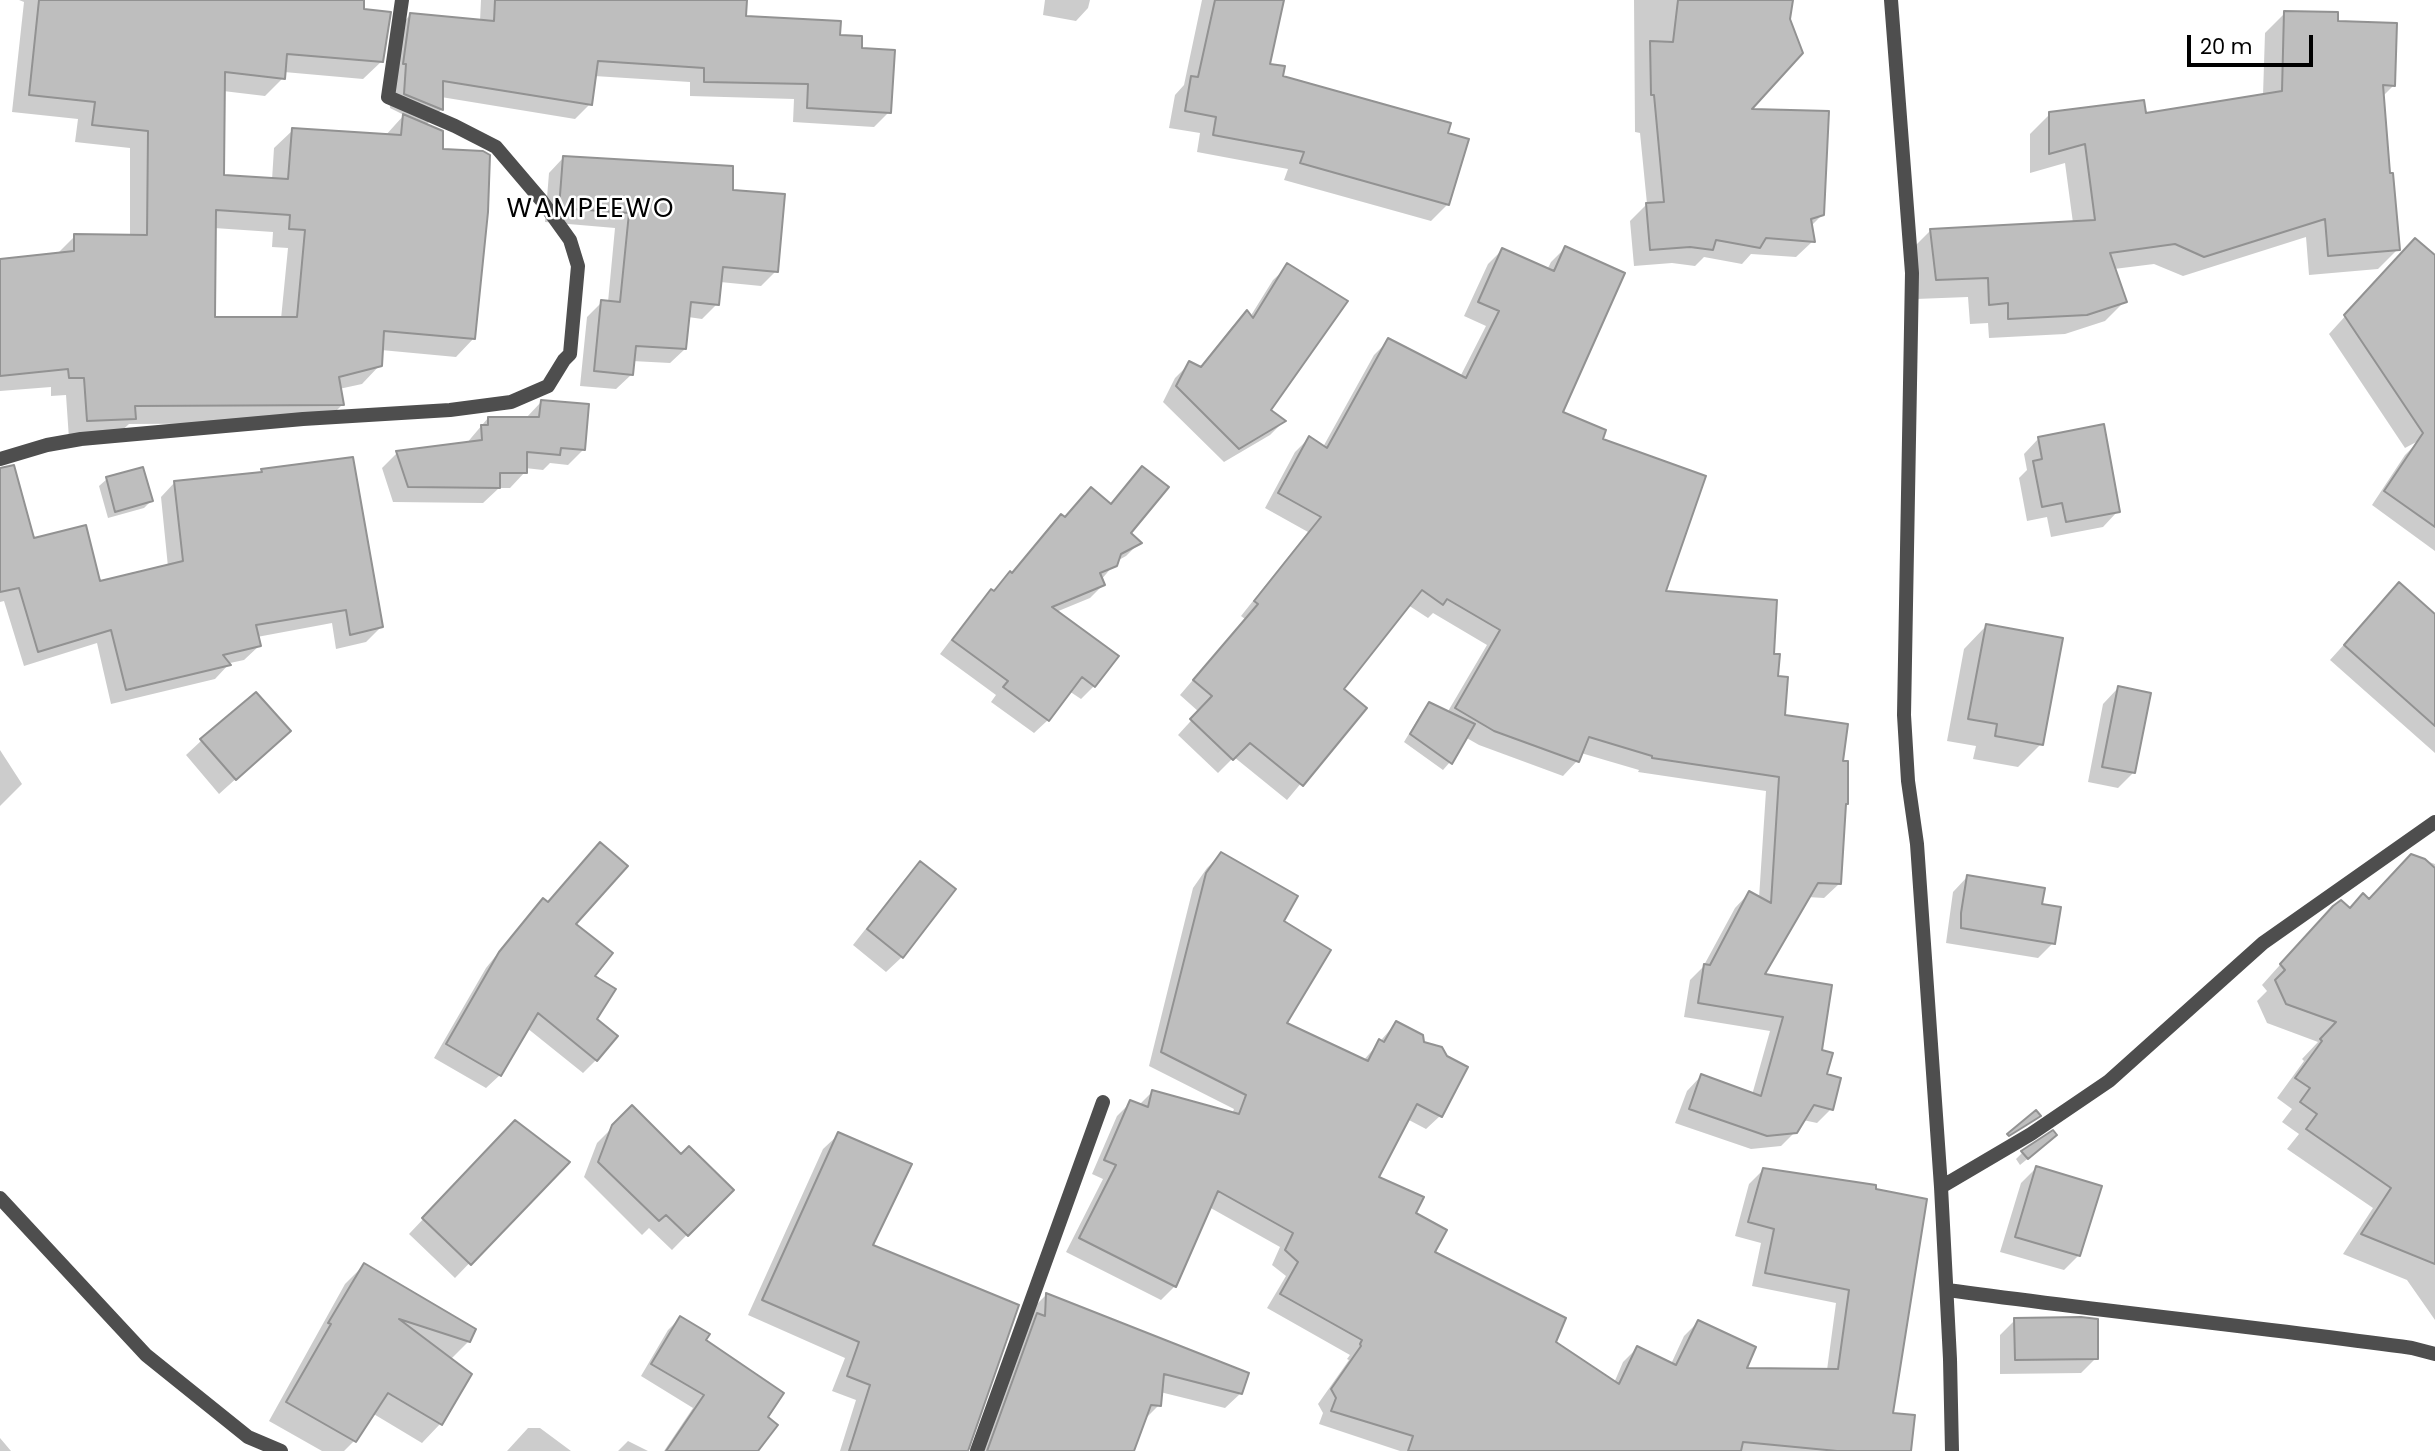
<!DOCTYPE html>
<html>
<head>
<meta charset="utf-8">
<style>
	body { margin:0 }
	#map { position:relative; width:2435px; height:1451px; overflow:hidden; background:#fff; font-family:Poppins,sans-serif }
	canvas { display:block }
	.scale { position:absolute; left:2187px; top:35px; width:126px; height:32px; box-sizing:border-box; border:4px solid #000; border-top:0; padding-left:9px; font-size:21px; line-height:24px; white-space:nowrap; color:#000; -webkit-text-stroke:5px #fff; paint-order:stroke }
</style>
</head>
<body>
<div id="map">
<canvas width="2435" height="1451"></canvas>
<div class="scale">20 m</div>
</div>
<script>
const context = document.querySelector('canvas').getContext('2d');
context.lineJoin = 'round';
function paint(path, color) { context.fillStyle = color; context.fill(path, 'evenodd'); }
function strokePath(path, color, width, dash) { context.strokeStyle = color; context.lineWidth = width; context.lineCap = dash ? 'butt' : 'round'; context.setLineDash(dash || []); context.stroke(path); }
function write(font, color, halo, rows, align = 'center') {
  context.font = font + ' Poppins,sans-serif'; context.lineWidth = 5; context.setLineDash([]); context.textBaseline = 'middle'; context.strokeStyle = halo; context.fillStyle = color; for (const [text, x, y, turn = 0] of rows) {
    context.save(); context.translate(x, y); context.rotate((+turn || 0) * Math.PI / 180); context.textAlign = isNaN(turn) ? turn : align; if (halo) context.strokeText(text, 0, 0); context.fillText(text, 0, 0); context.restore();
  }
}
paint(new Path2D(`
	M19,0H363L362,11L382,61L363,79L284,72L283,78L265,96L223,91L222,176L272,180L274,148L293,130L385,136L404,115L390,108L396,30L410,15L480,21L481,0H746L745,18L838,36L860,50L889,112L874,127L793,122L794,99L690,96V82L594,76L590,104L575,119L441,97V110L425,126L441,151L474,338L456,357L381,350L380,365L362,384L339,389L342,405L324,423L129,424L116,436L69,439L66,395L51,396V387L0,391V260L56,255L75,236L130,237V148L75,142L78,119L12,112L24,2ZM214,228L273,232L272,247L288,248L281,319H213Z
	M1045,0H1090L1088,8L1076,21L1043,15Z
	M1202,0H1283L1268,65L1281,77L1446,135L1448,204L1431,221L1284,180L1288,169L1197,152L1200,133L1169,128L1175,95L1184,85Z
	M1634,0H1791L1748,110L1822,215L1810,227L1813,241L1796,257L1751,254L1742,264L1704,257L1695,266L1672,263L1634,266L1630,221L1647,204L1640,133L1635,132Z
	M2285,13L2336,23L2394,85L2383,96L2388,175L2398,249L2378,269L2309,275L2306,237L2183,276L2154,264L2114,269L2125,301L2105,321L2065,334L1989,338L1988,323L1970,324L1968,297L1916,299L1911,250L1931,230L2073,223L2065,163L2030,173V134L2050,114L2144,115L2263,95L2265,33Z
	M563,158L732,191L776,271L761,286L720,282L717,304L702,319L688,317L685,349L670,363L632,361L631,375L616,389L580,386L587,317L602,302H608L615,228L545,222L549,173Z
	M1565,248L1561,413L1600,440L1664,592L1772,655L1783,717L1841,763L1839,884L1824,898L1807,897L1762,975L1820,1051L1831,1109L1817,1123L1803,1120L1796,1131L1781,1146L1751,1149L1675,1123L1687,1091L1701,1076L1752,1095L1770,1031L1684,1017L1690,980L1703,967L1735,908L1749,893L1759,898L1766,791L1638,772L1639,770L1581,753L1577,761L1563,776L1479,745L1465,737L1450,762L1443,770L1404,742L1422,712L1430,704L1447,713L1487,645L1433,613L1428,618L1408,605L1342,690L1364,708L1287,800L1234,757L1218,773L1178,735L1199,712L1180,695L1245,619L1241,616L1308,532L1265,508L1295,452L1309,438L1323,447L1374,355L1389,340L1460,377L1486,326L1464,316L1488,264L1502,250L1547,270L1551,262Z
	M2399,257H2435V432L2405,448L2329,334Z
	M1288,266L1269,411L1284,421L1270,435L1224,462L1163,402L1175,378L1190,363L1199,369L1232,327L1247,313L1250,317L1273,280Z
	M542,401L584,449L568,465L550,463L543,470L525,468V472L510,488H499L483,503L393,502L382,468L397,453L466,444L488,418H526Z
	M2039,438L2118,511L2103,527L2051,537L2047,517L2027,521L2019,478L2027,470L2024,454Z
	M2419,441L2435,452V551L2372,505L2405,455Z
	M1142,468L1128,533L1139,543L1126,556L1117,561L1101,580L1103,585L1090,598L1056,612L1094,686L1081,699L1069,691L1048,720L1034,733L991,702L996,695L940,654L978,604L1011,574L1048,530L1064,519L1109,505Z
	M262,470L381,627L366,642L336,649L332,623L257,637L259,646L244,660L230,663L215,679L111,704L97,643L24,666L4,601L0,602V478L32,540L99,583L168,567L161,497L175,482L259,474Z
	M107,479L151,501L144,508L108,518L99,486Z
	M2385,599L2435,646V753L2330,660Z
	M1986,626L2041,744L2018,767L1973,759L1976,746L1947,741L1964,649Z
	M2118,688L2134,772L2118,788L2088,782L2103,704Z
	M289,731L219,794L186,755L202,740Z
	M0,750L22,784L0,806Z
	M1221,854L1281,921L1285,1024L1363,1061L1396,1023L1440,1116L1426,1129L1407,1119L1377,1178L1414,1214L1433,1253L1553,1342L1614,1383L1623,1362L1637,1348L1671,1364L1684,1336L1698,1322L1744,1369L1827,1370L1836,1303L1752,1286L1761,1243L1735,1236L1749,1184L1763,1170L1874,1186L1891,1414L1909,1451H1400L1319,1424L1323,1413L1318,1404L1349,1360L1347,1359L1350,1355L1267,1308L1286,1276L1272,1265L1280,1247L1209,1207L1175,1286L1161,1300L1066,1252L1103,1179L1092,1174L1117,1116L1131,1102L1139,1105L1152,1092L1232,1114L1234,1109L1149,1066L1193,888L1207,868Z
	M586,858L574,924L592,977L596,1060L583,1073L527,1028L500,1075L486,1088L434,1058L486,968L530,913L543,900L547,903Z
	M2423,860L2435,864V1320L2407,1280L2343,1254L2373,1208L2287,1149L2299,1134L2282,1122L2292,1109L2277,1098L2304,1061L2302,1059L2318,1042L2267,1023L2257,1001L2267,991L2262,985L2314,927L2368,901Z
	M920,864L902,957L886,972L853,945L905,879Z
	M1968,876L2040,905L2053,943L2038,958L1946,943L1953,892Z
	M632,1108L681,1156L731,1190L672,1250L649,1228L642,1235L584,1177L597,1143Z
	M839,1134L871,1246L966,1451H840L856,1400L832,1391L845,1358L748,1315L823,1149Z
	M501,1137L567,1162L455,1278L409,1234Z
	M2048,1142L2020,1165L2016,1159L2023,1152Z
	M2036,1168L2079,1255L2064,1270L2000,1252L2021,1183Z
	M364,1265L469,1341L450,1360L440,1424L422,1443L372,1413L355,1440L344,1451H322L269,1421L345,1284Z
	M1046,1295L1241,1393L1225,1408L1160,1392L1159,1405L1144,1420L1132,1451H979L1031,1310Z
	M680,1318L704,1341L765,1417L755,1451H664L693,1408L641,1376L668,1330Z
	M2015,1320L2096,1358L2081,1373L2000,1374V1335Z
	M528,1428H540L571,1451H507Z
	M0,1438L11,1451H0Z
	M628,1441L648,1451H618Z`), '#0003');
const building = new Path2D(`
	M39,0H364V9L391,12L383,62L287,54L285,79L225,72L224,175L288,179L292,128L401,135L403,114L443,131V149L483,151L490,155L488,212L475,339L384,331L382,366L339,377L344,405L135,406L136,419L87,421L84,378H69L68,369L0,376V259L74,251V234L147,235L148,131L92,125L95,102L29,95ZM216,210L290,215L289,229L305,230L297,317H215Z
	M495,0H747L746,16L841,21L840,35L862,36V48L895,50L891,113L807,108L808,84L704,82V68L598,61L592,105L443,81V110L404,94L406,64H403L410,13L494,21Z
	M1215,0H1284L1270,64L1285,66L1283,76L1451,123L1448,133L1469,139L1449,205L1300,163L1304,152L1213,135L1216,117L1185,111L1191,76L1198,77Z
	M1678,0H1793L1790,19L1803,53L1752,109L1829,111L1824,215L1811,219L1815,242L1766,238L1760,248L1716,240L1713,250L1690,247L1650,250L1646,203L1664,202L1654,95H1651L1650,41L1673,42Z
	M2284,11L2338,12V21L2397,23L2395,86L2383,85L2390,173H2393L2400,250L2328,256L2325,219L2204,257L2175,244L2110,253L2127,302L2087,315L2008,319V303L1989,305L1988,278L1936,280L1930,229L2095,220L2085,144L2049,154V112L2144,100L2146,113L2282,91Z
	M563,156L733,166V190L785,194L778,272L723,267L719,305L691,302L686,349L636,346L633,375L594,371L601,300L620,302L629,213L559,208Z
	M2415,238L2435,255V527L2384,491L2423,433L2344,315Z
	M1565,246L1625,273L1563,412L1606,430L1603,439L1706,476L1666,591L1777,600L1774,654H1780L1778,676L1788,677L1785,715L1848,724L1843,761H1848V804H1846L1841,884L1818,883L1765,974L1832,985L1822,1050L1833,1053L1827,1074L1841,1078L1833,1110L1814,1105L1797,1133L1767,1136L1689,1109L1701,1074L1761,1096L1783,1017L1698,1003L1704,964L1710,965L1749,891L1771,903L1779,777L1652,758V756L1589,737L1579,762L1494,731L1455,708L1500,630L1447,599L1443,605L1422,590L1344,689L1367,708L1303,786L1250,743L1233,760L1190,719L1212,696L1193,680L1258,604L1254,601L1321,517L1278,493L1309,436L1327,448L1388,338L1466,378L1499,311L1478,302L1502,248L1554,271Z
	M1287,263L1348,301L1271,410L1286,421L1239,449L1176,386L1189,361L1201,367L1247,310L1253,318Z
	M541,400L589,404L585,450L561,448L560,455L527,452V473H500V488L408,487L396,451L482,440L481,425H488V417H539Z
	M2104,424L2120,512L2066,522L2062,503L2042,507L2033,461L2042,459L2038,437Z
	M353,457L383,627L350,635L346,610L256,625L261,646L223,655L231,665L126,690L111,630L38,652L19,588L0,592V468L14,465L34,538L86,525L100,581L183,561L174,481L262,472L261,469Z
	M1142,466L1169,487L1131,533L1142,543L1121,554L1117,566L1100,573L1105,585L1052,607L1119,656L1095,687L1082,677L1049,721L1003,687L1008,681L952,640L991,589L994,591L1010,571L1012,573L1061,514L1065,517L1091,487L1111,504Z
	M143,467L153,501L115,512L106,477Z
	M2399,582L2435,614V726L2344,645Z
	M1986,624L2063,638L2043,745L1995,736L1997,724L1968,719Z
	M2118,686L2151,693L2135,773L2102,767Z
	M256,692L291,731L236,780L200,739Z
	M1429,702L1475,724L1452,764L1410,734Z
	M600,842L628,866L576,924L613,953L595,976L616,989L597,1019L618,1036L597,1061L538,1013L501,1076L446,1044L499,952L543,898L548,902Z
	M1221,852L1298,896L1284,921L1331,950L1287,1023L1368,1061L1379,1039L1384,1042L1396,1021L1423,1035L1424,1042L1442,1047L1447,1056L1468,1067L1442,1117L1417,1104L1379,1177L1424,1197L1416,1213L1447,1230L1435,1252L1566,1318L1556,1342L1619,1384L1637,1346L1676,1365L1698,1320L1756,1347L1747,1368L1838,1369L1849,1290L1765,1273L1774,1229L1748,1222L1763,1168L1876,1185V1189L1927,1199L1893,1413L1915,1415L1911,1451H1837L1743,1442L1741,1451H1408L1413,1436L1331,1411L1336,1398L1331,1389L1361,1346L1360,1344L1362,1340L1280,1294L1298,1262L1285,1250L1293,1233L1218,1191L1176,1287L1079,1238L1116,1165L1104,1160L1130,1100L1148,1107L1152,1090L1239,1114L1246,1095L1161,1052L1206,873Z
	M2411,854L2425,859L2435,868V1264L2361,1234L2391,1188L2306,1129L2317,1114L2300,1102L2310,1088L2295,1078L2322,1041L2320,1039L2336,1022L2286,1004L2275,980L2285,970L2280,964L2333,906L2341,900L2350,908L2363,893L2369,899Z
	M920,861L956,889L903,958L867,929Z
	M1967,875L2045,888L2042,904L2061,907L2055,944L1961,928V913Z
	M632,1105L681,1154L689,1146L734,1190L688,1236L666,1215L659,1221L598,1162L612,1125Z
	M2036,1110L2041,1116L2009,1136L2007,1134Z
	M515,1120L570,1162L471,1265L422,1218Z
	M2053,1130L2057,1135L2028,1159L2021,1151Z
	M838,1132L912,1164L873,1245L1019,1305L968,1451H849L870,1385L847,1376L859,1342L762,1300Z
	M2036,1166L2102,1186L2080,1256L2015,1237Z
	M364,1263L476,1329L470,1342L399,1319L472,1374L442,1425L388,1393L356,1442L286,1402L331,1324L328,1323Z
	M1046,1293L1249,1373L1242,1394L1164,1374L1161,1406L1151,1405L1134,1451H987L1037,1313L1045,1316Z
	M680,1316L710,1334L706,1340L784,1393L768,1417L778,1425L758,1451H666L704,1395L651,1364Z
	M2081,1317L2098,1319V1359L2015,1360L2014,1318Z`);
paint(building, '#bebebe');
strokePath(building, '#929292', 2);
strokePath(new Path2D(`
	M1891,0L1912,273L1904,715L1908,781L1917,844L1941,1187L1950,1359L1952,1451
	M0,459L47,445L81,439L303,419L450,410L511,402L548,386L564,360L570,354L578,266L570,240L542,201L496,147L455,126L388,97L402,0
	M1941,1187L2031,1134L2109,1081L2263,943L2435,822
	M0,1198L146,1355L248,1437L281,1451
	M1947,1290C2101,1311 2257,1327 2412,1348L2435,1354
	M977,1451L1103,1102`), '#4e4e4e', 14);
context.letterSpacing = '2px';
write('26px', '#000', '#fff', [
	["WAMPEEWO",591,210]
]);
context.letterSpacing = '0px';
</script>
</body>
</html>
